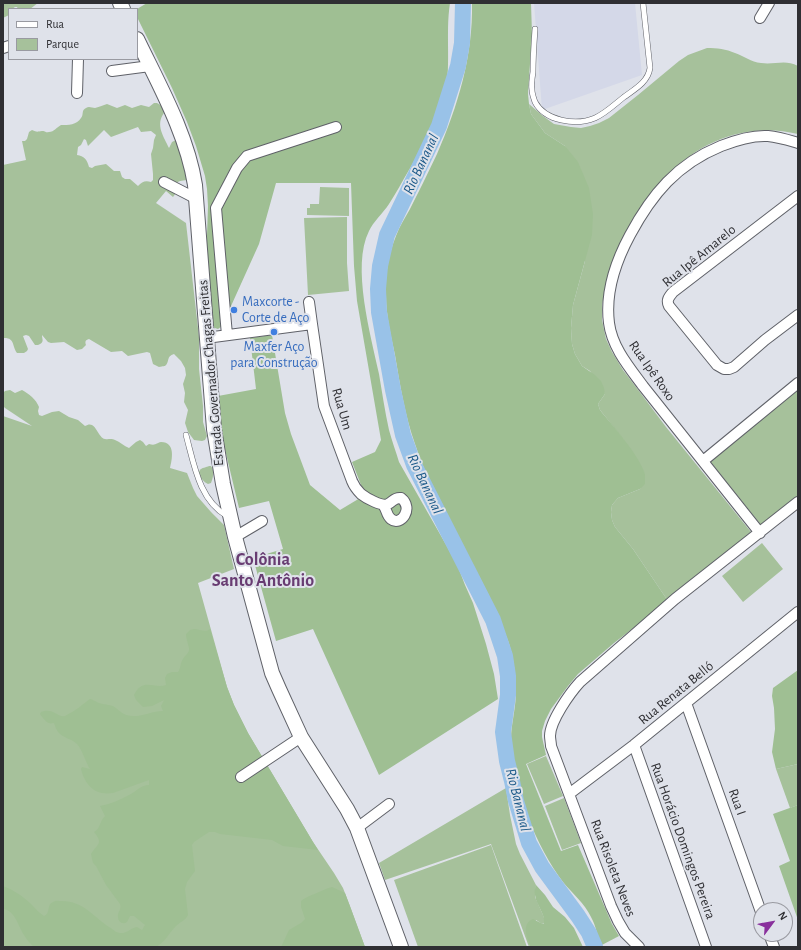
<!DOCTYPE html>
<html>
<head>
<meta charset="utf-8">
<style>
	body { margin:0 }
	#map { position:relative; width:801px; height:950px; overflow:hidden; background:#dfe2ea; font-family:"Alegreya Sans",sans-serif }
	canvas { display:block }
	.frame { position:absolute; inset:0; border:4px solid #2f2f33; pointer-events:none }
	.legend { position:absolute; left:8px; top:8px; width:130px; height:52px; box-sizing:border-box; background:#dfe2ea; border:1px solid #999aa1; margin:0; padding:5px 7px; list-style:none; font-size:12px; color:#2f2f33 }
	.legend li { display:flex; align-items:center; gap:8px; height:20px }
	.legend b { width:20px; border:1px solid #999aa1 }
	.north { position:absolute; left:753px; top:902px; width:40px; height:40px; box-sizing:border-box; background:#dfe2ea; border:1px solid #999aa1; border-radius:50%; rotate:58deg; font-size:11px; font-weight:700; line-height:16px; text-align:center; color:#2f2f33 }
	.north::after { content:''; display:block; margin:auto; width:14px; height:18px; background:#89309c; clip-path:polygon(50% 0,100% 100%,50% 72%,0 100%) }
</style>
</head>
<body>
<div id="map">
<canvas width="801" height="950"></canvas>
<div class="frame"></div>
<ul class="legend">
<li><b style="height:5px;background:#fff"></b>Rua</li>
<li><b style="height:11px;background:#a6c19b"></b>Parque</li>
</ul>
<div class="north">N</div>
</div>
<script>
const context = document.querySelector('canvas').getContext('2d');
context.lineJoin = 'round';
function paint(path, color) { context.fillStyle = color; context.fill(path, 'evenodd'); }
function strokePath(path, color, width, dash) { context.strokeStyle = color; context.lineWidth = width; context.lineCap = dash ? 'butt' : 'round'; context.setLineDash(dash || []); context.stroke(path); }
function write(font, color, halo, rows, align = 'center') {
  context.font = font + ' "Alegreya Sans",sans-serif'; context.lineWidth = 4; context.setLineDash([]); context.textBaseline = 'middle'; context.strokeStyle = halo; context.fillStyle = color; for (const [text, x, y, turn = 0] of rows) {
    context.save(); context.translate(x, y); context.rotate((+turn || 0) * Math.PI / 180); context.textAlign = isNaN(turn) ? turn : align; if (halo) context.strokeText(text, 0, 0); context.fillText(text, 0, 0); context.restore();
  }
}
paint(new Path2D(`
	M534,3H635L642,75L542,110Z`), '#d4d8e8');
paint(new Path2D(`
	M3,3H38L30,9H18L17,7H15L12,9H9V15L3,18Z
	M707,48C717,48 726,49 735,53C744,56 751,62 761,63C775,65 785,59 798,66V134C751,122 703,139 670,173L610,270L605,289L602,305V320L606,339L612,352L623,370L639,391L666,427L751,532L668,601L633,549L615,527L612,520L611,512L612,505L618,498L640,489L645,475C633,451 617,431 600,410L598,404L605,394L590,371L582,366L575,354L572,344L571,328L573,305L585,261L565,146L545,133L531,114L529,104L543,116L554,124L571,127L581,128L590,126L599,123L609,118L638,95L679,61L688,55Z
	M154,103H157L162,106L164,113C155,125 164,137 169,148L172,142L176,140L181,143L187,180C176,181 175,182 176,193L173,197L166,191L156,203L186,223L199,337V369L203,406V422L207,436L205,440L202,441L194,440L188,432L185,423L188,410L184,402L185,393L183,384L186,375L185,368L181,361L174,354C166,356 170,362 165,366C164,366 159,367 159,367L153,364L150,353L147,352L128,356L122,351L111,352L89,339C85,340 85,342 86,345L82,349L77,350L64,342L51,343L48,342L42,335C42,340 45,342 38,345H35L29,336L26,335L23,336L28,349L27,351L24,353H17C12,346 15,337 3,338V165L26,160L22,141H25L27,139L29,132L32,130C37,132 36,132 42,131C47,131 44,133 49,132C54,132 57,127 61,125C68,125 77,125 81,118C84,115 81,110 86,108C89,106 92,108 95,108C100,107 103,105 107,104L117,108L125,105L132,108L141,105L149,107ZM138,127L141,132L151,131L156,135L154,140L153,148L151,154L153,174V180L151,182C145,180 142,182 138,186L130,179H125L122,177L120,171H114L106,164L95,166L92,168L89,167C87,159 84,156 77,155L78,147L81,145L84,139L86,140L88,146L104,130L111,137Z
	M320,187L349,188V216L307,215V208H310V204H319Z
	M347,217V263L349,291L308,295L304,218Z
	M798,386V496L761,525L709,460Z
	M10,390L15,393L22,390C29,394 36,399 39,407L38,411L39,415L42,416L52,412L59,411L69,417L78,420L85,426C96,419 97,437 105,439C108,440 111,438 115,440C120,442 124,446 129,448L136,442L140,440L143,442L146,446L149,444C156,446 156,443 161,442C176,442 172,460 170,468L187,473L193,488L197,496L211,512L224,525L234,569L198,583L227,687L234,705L248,733L313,842L334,873L343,888L350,906L365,947H3V416L32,426L5,408L3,406V393L5,391Z
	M209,466H211C215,471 213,478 211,483L208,484C204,482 196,475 200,470C201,468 207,467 209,466Z
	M762,543L783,569L743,602L722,576Z
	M546,756L563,796L544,804L527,764Z
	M798,764V805L790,808L776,769Z
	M506,788L510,815L516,844L520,854L536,885L535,897L543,915L545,921L544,923L542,924L536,920L528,939L530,947H529L491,844L385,880L379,863Z
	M564,798L581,843L562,850L545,806Z
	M491,845L527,947H418L394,880Z`), '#a6c19b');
paint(new Path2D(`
	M147,3H450C445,35 452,68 444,100C437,125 422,148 409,170C402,182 396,193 389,204C383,213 373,222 369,231C351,266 371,336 379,374C382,392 385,412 389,430C392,441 396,452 399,462L457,564L465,585L473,603L486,644L494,674L498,699L379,775L313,629L276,641L253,558L283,549L269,501L239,508L223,441L218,396L256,389L250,338L272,335L285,413L291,434L310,485L340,510L365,495L352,462L375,452L381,440L357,301L354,266L351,183H276L259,244L222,326L218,329L212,327L206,265L208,206L207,189L205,176L196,146L187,122L172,88L137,17V9Z
	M472,3H531L532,34L528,94L529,104L531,114L545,133L565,146L578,162L589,188L593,214L592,235L573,305L571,328L572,344L575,354L582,366L595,375L601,381L604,388L605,394L598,404L600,410C613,426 639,455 645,474C645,477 645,481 645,484L640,489L618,498L612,505L611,512L612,520L615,527L633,549L668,601L614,643L578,674L568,686L551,709L545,721L542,731V737L546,755L526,764L561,851L578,845L612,924L619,936L600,946C598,937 596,926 591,917C585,904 572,893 563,882C550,865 537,840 529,820C518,793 510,765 511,736C512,721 516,706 516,691C516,678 514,663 511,651C509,641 504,631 500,622C483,578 457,539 436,496C428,479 421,462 415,444C405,416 400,385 395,355C391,336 386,316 386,295C385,275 388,255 396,236C399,227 405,218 410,209C419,191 428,173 437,154C458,106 473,56 472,3Z
	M194,629C200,629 205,633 210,629L227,687L234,705L248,733L313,842L318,850L283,846L272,840L220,834L215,832H209L194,842L192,845L195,871L187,882L185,889L188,915C185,921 180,922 176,926C168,934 167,940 156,947H34C30,943 27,940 24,935C18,926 15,910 3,909V886C14,890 24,897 32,905C36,909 39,913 44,916C51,913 46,905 53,902C56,900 59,901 62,901C83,901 94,917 109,927C113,929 116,933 120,933C126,934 131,928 137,927L142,930L145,925L134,916H130C129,918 128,920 127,922C123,925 118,922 118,917C117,912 122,910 120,904L106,885L96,866L93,863L91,854C97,844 104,844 94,832C101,828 99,822 105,816L100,806C110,804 120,800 129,795C137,791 141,785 149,785V780L113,793C95,796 85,785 81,769L82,767L90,769C86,763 82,749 77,744C72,739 63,738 58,732C56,729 55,726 54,723C52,723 50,724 49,723C47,723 41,716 40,714L41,712C53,707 58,718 65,716C69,714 79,708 82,705C85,703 87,701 90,699C95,700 90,699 95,701C101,705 107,704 113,706C118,709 121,713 126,715C139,719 151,711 163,711L161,706L164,700L152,706L143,707L136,700L134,695C143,677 153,689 166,685L165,678L167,674L172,672H178C181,668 180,663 183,659C185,655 190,653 189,648C188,643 186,639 186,634L190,630Z
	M798,670V764L776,769L772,752L775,729L774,708L772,696L773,688Z
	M798,805V920L779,866L790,861L773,814Z
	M536,885L545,895L553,907L565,917L574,928L583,947H530C527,937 521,924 533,919L543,924L544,923C545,913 536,905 535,895C534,892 535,888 536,885Z
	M332,887L345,893L365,947H281L289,930L301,923L305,919L301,907V901C307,896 313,895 319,892C324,890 327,888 332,887Z`), '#9fbf93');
strokePath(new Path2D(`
	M463,3L462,43L458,66L439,126L387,235L380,266L378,289L379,312L393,390L403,435L414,465L493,620L505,656L508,676V695L503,732L507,761L512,781L516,801L529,843L542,867L578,916L589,933L595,947`), '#99c2e8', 16);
const lane = new Path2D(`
	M535,29C534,43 533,57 533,72C532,78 531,84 532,90C532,94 534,99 535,102C545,121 576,126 595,118C606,113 615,104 624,97C635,89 648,82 650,68L643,3
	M186,435C194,464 199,500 227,516`);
const street = new Path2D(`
	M760,18L769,3
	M3,48L9,46
	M112,71L150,66
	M77,93L78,59
	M164,182L197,199
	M798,196L673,292C669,297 666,300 669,306L717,365L724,369H729L734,367L765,340L798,315
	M309,302L312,324L324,406L352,481C354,486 357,490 361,494C366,498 382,507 388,504C393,502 394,497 401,498C414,508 401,527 391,519C386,515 387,509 383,505
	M227,335L216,208L237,168L247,156L336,127
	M206,338L312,324
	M703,461L798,383
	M760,533L643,386C629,367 612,347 609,323C605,292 616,261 630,235C652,194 677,164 721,146C736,140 752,135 768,136C779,137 788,140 798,143
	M235,537L262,521
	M686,703L761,912
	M634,745L706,947
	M241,777L301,737
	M569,794L634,745L798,612
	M357,828L389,804
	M769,934L774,947
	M639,947L625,933L618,921L611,906L551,746C551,743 550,739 550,736C550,721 570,693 580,682L675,599L798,502`);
const secondary = new Path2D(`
	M120,3L123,9
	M137,39C159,85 187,134 195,185L214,429L223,484L235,537L272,673L279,689L301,737L347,809L357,828L401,947`);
strokePath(lane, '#5f6168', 6);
strokePath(street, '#5f6168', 12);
strokePath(secondary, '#5f6168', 16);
strokePath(lane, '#fff', 5);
strokePath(street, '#fff', 10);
strokePath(secondary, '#fff', 14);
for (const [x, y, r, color] of [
	[234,310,4,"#3f7fe0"],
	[274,332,4,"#3f7fe0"]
]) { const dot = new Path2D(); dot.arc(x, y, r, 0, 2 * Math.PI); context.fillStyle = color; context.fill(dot); strokePath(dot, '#dfe2ea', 1.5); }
write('14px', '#2f2f33', '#dfe2ea', [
	["Rua Ipê Amarelo",699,256,-39],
	["Rua Ipê Roxo",652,371,55],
	["Estrada Governador Chagas Freitas",211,373,-95],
	["Rua Um",342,409,74],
	["Rua Renata Belló",676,693,-39],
	["Rua I",737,802,70],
	["Rua Horácio Domingos Pereira",683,841,70],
	["Rua Risoleta Neves",613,868,69]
]);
write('14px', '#366cbe', '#dfe2ea', [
	["Maxcorte -",242,302],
	["Corte de Aço",242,318],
	["Maxfer Aço",274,347,"center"],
	["para Construção",274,363,"center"]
], 'left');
write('italic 15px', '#1b5989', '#dfe2ea', [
	["Rio Bananal",421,164,-65],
	["Rio Bananal",425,484,65],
	["Rio Bananal",518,800,76]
]);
write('bold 18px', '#683c72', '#dfe2ea', [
	["Colônia",263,560],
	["Santo Antônio",263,581]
]);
</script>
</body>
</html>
